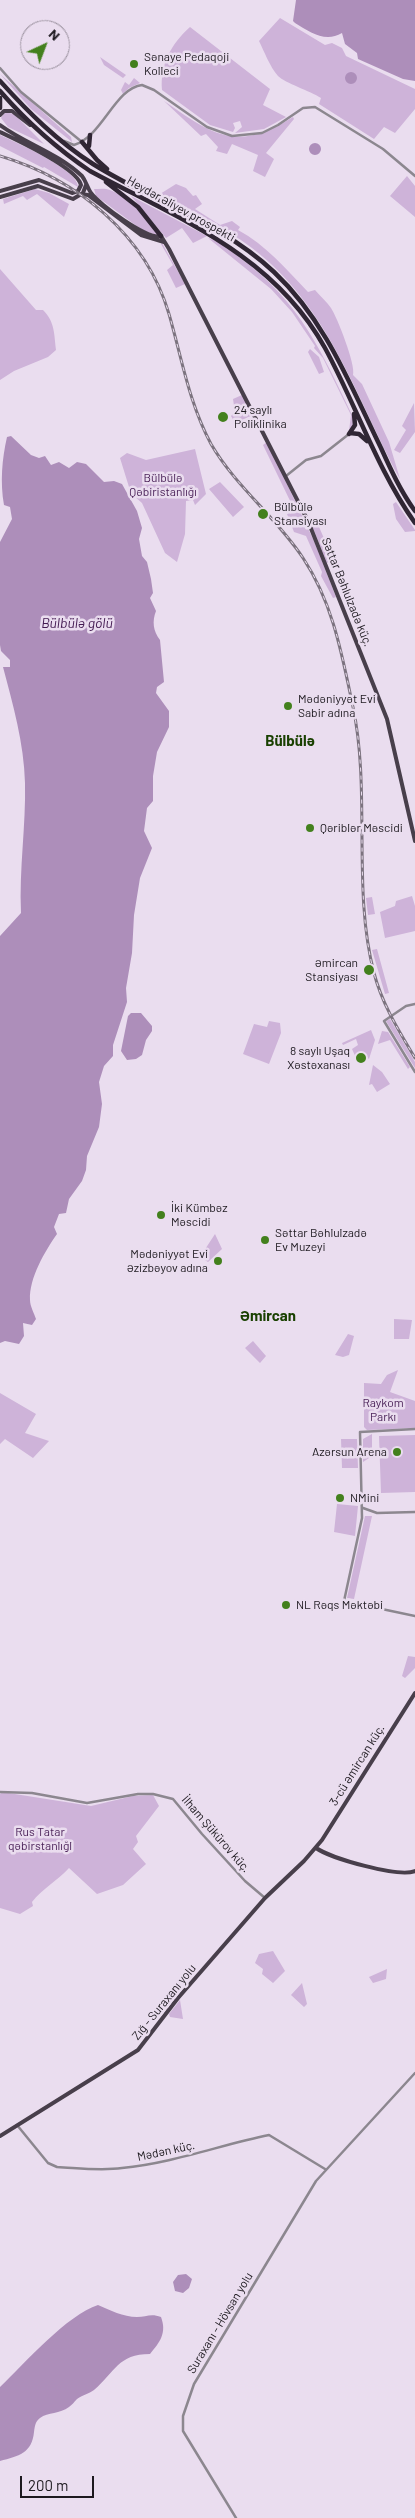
<!DOCTYPE html>
<html>
<head>
<meta charset="utf-8">
<style>
	body { margin:0 }
	#map { position:relative; width:415px; height:2518px; overflow:hidden; background:#eaddef; font-family:Barlow,sans-serif }
	canvas { display:block }
	.north { position:absolute; left:20px; top:20px; width:50px; height:50px; box-sizing:border-box; background:#eaddef; border:1px solid #988f9c; border-radius:50%; rotate:43deg; font-size:14px; font-weight:700; line-height:20px; text-align:center; color:#1d191f }
	.north::after { content:''; display:block; margin:auto; width:18px; height:22px; background:#43801d; clip-path:polygon(50% 0,100% 100%,50% 72%,0 100%) }
	.scale { position:absolute; left:20px; top:2476px; width:74px; height:22px; box-sizing:border-box; border:2px solid #1d191f; border-top:0; padding-left:6px; font-size:15px; line-height:18px; white-space:nowrap; color:#1d191f; -webkit-text-stroke:4px #eaddef; paint-order:stroke }
</style>
</head>
<body>
<div id="map">
<canvas width="415" height="2518"></canvas>
<div class="north">N</div>
<div class="scale">200 m</div>
</div>
<script>
const context = document.querySelector('canvas').getContext('2d');
context.lineJoin = 'round';
function paint(path, color) { context.fillStyle = color; context.fill(path, 'evenodd'); }
function strokePath(path, color, width, dash) { context.strokeStyle = color; context.lineWidth = width; context.lineCap = dash ? 'butt' : 'round'; context.setLineDash(dash || []); context.stroke(path); }
function write(font, color, halo, rows, align = 'center') {
  context.font = font + ' Barlow,sans-serif'; context.lineWidth = 5; context.setLineDash([]); context.textBaseline = 'middle'; context.strokeStyle = halo; context.fillStyle = color; for (const [text, x, y, turn = 0] of rows) {
    context.save(); context.translate(x, y); context.rotate((+turn || 0) * Math.PI / 180); context.textAlign = isNaN(turn) ? turn : align; if (halo) context.strokeText(text, 0, 0); context.fillText(text, 0, 0); context.restore();
  }
}
paint(new Path2D(`
	M280,18L325,45L332,43L342,48L346,56L415,89V109L395,133L384,127L374,139L319,104L321,98C310,91 285,83 278,76C270,67 264,51 259,41Z
	M190,27L270,89L263,105L286,117L264,129L235,133L242,127L240,121L233,123L235,128L233,132L210,125L162,90C160,65 171,44 190,27Z
	M100,57L126,75L123,78L104,65Z
	M0,74L71,137L72,142L31,109Z
	M134,78L140,83L129,88L123,94L121,90L125,82L129,85Z
	M164,101C213,135 237,153 293,117L294,119L266,153L274,159L265,177L253,171L258,155L232,144L227,154L216,151L218,147L206,134L201,136Z
	M5,112L14,114L44,144L8,127L1,118Z
	M0,135C15,142 79,170 78,187L44,167L43,168L0,146Z
	M407,176L415,186V217L390,196Z
	M176,184L186,188L193,196L196,195L202,204L195,209L220,225L232,221L240,227L238,230C266,245 286,269 308,292L315,290C320,296 327,302 331,308C337,317 356,365 353,375L362,384L389,442L400,479C355,396 330,308 252,248C224,227 191,211 160,194Z
	M35,189L49,193L69,204L64,217L37,194L27,200L23,196L4,204L3,199Z
	M94,189C99,189 105,188 110,190C128,197 149,218 157,235L142,230L96,196Z
	M131,196L207,236L193,243L182,228L166,238Z
	M208,238C219,241 231,250 240,258C301,302 323,355 354,419V426L349,431L351,415L323,358L314,348L315,346L292,312L271,289Z
	M162,243L185,284L176,288L167,270L173,265L161,244Z
	M0,269L36,310H43C55,322 54,334 56,350L48,357L14,371L0,380Z
	M310,349L319,357L324,372L319,374L308,352Z
	M242,395L253,415L235,423L231,416L235,412L233,399Z
	M414,403L415,432L400,453L394,450L406,430L402,426Z
	M267,442L314,541L336,597L333,598L321,576L322,572L306,536L294,532L287,514L294,509L263,445Z
	M195,449L206,494L195,505L193,500L186,501L185,534L177,562L165,553L142,503L134,496L129,487L120,458L127,453L146,460Z
	M220,482L244,507L233,517L209,489Z
	M396,502L415,530V531L405,532L396,519L393,504Z
	M316,520L333,559L327,563L311,523Z
	M412,896L415,906V931L385,938L380,912L395,906L396,901Z
	M372,897L375,914L368,915L366,898Z
	M377,949L389,993L385,994L372,950Z
	M390,1019L415,1062V1068L389,1026L386,1021Z
	M269,1021L280,1023L281,1033L269,1064L243,1054L254,1024L267,1027Z
	M371,1030L375,1040L369,1059L364,1054L356,1058L352,1049L358,1045L356,1039L343,1045L342,1043Z
	M382,1031L388,1032L410,1067L408,1069L390,1040L378,1044Z
	M373,1065L382,1072L390,1084L377,1092L372,1084L369,1085Z
	M215,1234L222,1249L208,1262L200,1257Z
	M394,1319L412,1320L409,1339H394Z
	M348,1334L354,1336L349,1355L343,1357L335,1355Z
	M253,1341L266,1356L260,1363L245,1348Z
	M398,1370L390,1392L415,1401V1428L367,1430L364,1427V1383L381,1384L387,1375Z
	M0,1393L36,1414L25,1433L49,1441L33,1458L5,1439L0,1444Z
	M372,1434V1456L363,1462V1439Z
	M415,1435V1492L381,1493L379,1436Z
	M341,1439H357L358,1468H342Z
	M337,1504L358,1506L355,1536L334,1532Z
	M365,1516H372L354,1599L347,1598Z
	M408,1656L415,1657V1668L405,1678L402,1676Z
	M2,1792L91,1806L133,1796L153,1795L159,1806L136,1836L138,1842L133,1849L146,1864L123,1885L97,1894L69,1868C57,1881 42,1889 32,1902L33,1906L20,1914L0,1908V1794Z
	M273,1951L285,1971L273,1983L262,1974L263,1969L255,1963L259,1954Z
	M387,1969L386,1979L373,1983L369,1977Z
	M302,1983L307,2004L304,2007L291,1995Z
	M180,2000L183,2019L170,2017L169,2014Z`), '#ceb3d9');
paint(new Path2D(`
	M296,0H415V81L403,79L358,59L357,53L345,44L342,33C325,43 310,32 295,23L293,21Z
	M345 78a6 6 0 1 1 12 0a6 6 0 1 1-12 0Z
	M309 149a6 6 0 1 1 12 0a6 6 0 1 1-12 0Z
	M11,436L31,455L39,458L45,456L51,465L59,462L69,468L77,462L86,464L104,482L114,481L122,484L137,511L142,528L139,539L142,556L147,562L151,579L153,593L150,598L156,611C152,621 153,631 160,640L164,682L157,687L156,693L169,711V727L157,752L153,776V801L147,808L144,831L152,848L140,878L134,915L132,953L126,988L127,1002L113,1045V1056L104,1066L99,1082L102,1104L99,1127L87,1156L86,1170L82,1181L69,1199L66,1213L59,1214L54,1227L57,1234C45,1251 29,1278 30,1300C30,1306 34,1313 36,1319L32,1325L23,1323L24,1336L19,1344L5,1341L0,1343V936L21,913C19,869 26,826 25,783C24,743 13,705 3,667H10V660L1,651L0,645V542L12,519L10,507L4,505C0,482 2,459 7,437Z
	M131,1013H141L152,1026V1031L146,1040L142,1055L136,1059L127,1060L121,1051L128,1016Z
	M186,2274L192,2279L189,2288L183,2293L175,2291L173,2282L178,2275Z
	M98,2305C110,2310 123,2317 137,2317C146,2317 151,2313 161,2317C167,2333 160,2342 150,2354C118,2354 115,2372 94,2390C89,2394 82,2395 77,2399C74,2402 72,2405 69,2407C60,2414 48,2412 40,2418C35,2422 35,2426 34,2432C32,2453 19,2456 0,2461V2387C24,2364 68,2314 98,2305Z`), '#ad8eba');
strokePath(new Path2D(`
	M0,68L21,92L82,142
	M64,141L74,145C102,137 115,88 142,85L154,90L207,127L232,136L262,133L278,125L303,108L315,107L383,149L415,176
	M286,476L306,460L321,456L349,434
	M415,1004L406,1006L384,1021L415,1072
	M415,1429L360,1432L362,1518L344,1601L415,1616
	M363,1508L377,1513L415,1512
	M0,1792L32,1793L87,1803L138,1794H153L173,1799L202,1834L245,1881L265,1898
	M17,2125L48,2163L57,2167C78,2168 101,2171 122,2168C173,2163 220,2145 269,2135L325,2169
	M236,2518L183,2431V2416L194,2384L316,2181L415,2073`), '#8c878f', 2.5);
strokePath(new Path2D(`
	M0,115L4,111H12L30,125
	M0,125C26,144 58,153 82,176C86,181 87,187 91,193C99,204 147,240 161,236L169,249L308,521L387,719L415,841
	M0,132C17,140 77,168 81,185L78,191L72,193L39,180L0,191
	M82,194L88,195L141,235L164,242
	M0,197L38,186L73,199L83,193L86,185
	M316,1848C330,1858 399,1878 415,1871
	M0,2136L138,2050L178,1998L265,1898L304,1861L322,1840L415,1693`), '#483f4b', 4);
strokePath(new Path2D(`
	M0,81C28,112 57,141 93,164C152,201 222,223 274,272C326,321 350,385 381,448C391,470 401,492 415,511
	M0,91C27,122 56,148 90,171C179,219 273,254 325,348C356,405 377,469 415,523
	M0,98V108
	M82,142L97,160L107,169
	M89,146L90,135
	M106,182L138,207L161,236
	M350,433L359,434L367,441
	M349,434L355,425L354,414`), '#302634', 4.5);
const rail = new Path2D(`
	M0,156C77,179 146,235 169,314C182,359 189,403 211,444C236,487 276,517 303,558C333,603 342,655 353,707C371,792 352,890 374,973C382,1004 399,1031 415,1058`);
strokePath(rail, '#7c737f', 3);
strokePath(rail, '#eaddef', 1, [4]);
for (const [x, y, r, color] of [
	[134,64,5,"#43801d"],
	[223,417,6,"#43801d"],
	[263,514,6,"#43801d"],
	[288,706,5,"#43801d"],
	[310,828,5,"#43801d"],
	[369,970,6,"#43801d"],
	[361,1058,6,"#43801d"],
	[161,1215,5,"#43801d"],
	[265,1240,5,"#43801d"],
	[218,1261,5,"#43801d"],
	[397,1452,5,"#43801d"],
	[340,1498,5,"#43801d"],
	[286,1605,5,"#43801d"]
]) { const dot = new Path2D(); dot.arc(x, y, r, 0, 2 * Math.PI); context.fillStyle = color; context.fill(dot); strokePath(dot, '#eaddef', 2); }
write('12px', '#1d191f', '#eaddef', [
	["Sənaye Pedaqoji",144,57],
	["Kolleci",144,71],
	["24 saylı",234,410],
	["Poliklinika",234,424],
	["Bülbülə",274,507],
	["Stansiyası",274,521],
	["Mədəniyyət Evi",298,699],
	["Sabir adına",298,713],
	["Qəriblər Məscidi",320,828],
	["Əmircan",358,963,"right"],
	["Stansiyası",358,977,"right"],
	["8 saylı Uşaq",350,1051,"right"],
	["Xəstəxanası",350,1065,"right"],
	["İki Kümbəz",171,1208],
	["Məscidi",171,1222],
	["Səttar Bəhlulzadə",275,1233],
	["Ev Muzeyi",275,1247],
	["Mədəniyyət Evi",208,1254,"right"],
	["Əzizbəyov adına",208,1268,"right"],
	["Azərsun Arena",387,1452,"right"],
	["NMini",350,1498],
	["NL Rəqs Məktəbi",296,1605]
], 'left');
write('12px', '#1d191f', '#eaddef', [
	["Heydər Əliyev prospekti",181,209,29],
	["Səttar Bəhlulzadə küç.",347,592,68],
	["3-cü Əmircan küç.",357,1765,-58],
	["İlham Şükürov küç.",216,1834,49],
	["Zığ - Suraxanı yolu",164,2002,-51],
	["Mədən küç.",166,2151,-12],
	["Suraxanı - Hövsan yolu",220,2323,-59]
]);
write('12px', '#471e55', '#eaddef', [
	["Bülbülə",163,478],
	["Qəbiristanlığı",163,492],
	["Raykom",383,1403],
	["Parkı",383,1417],
	["Rus Tatar",40,1832],
	["qəbirstanlığl",40,1846]
]);
write('italic 14px', '#431a51', '#eaddef', [
	["Bülbülə gölü",77,623]
]);
write('bold 15px', '#194000', '#eaddef', [
	["Bülbülə",290,741],
	["Əmircan",268,1316]
]);
</script>
</body>
</html>
